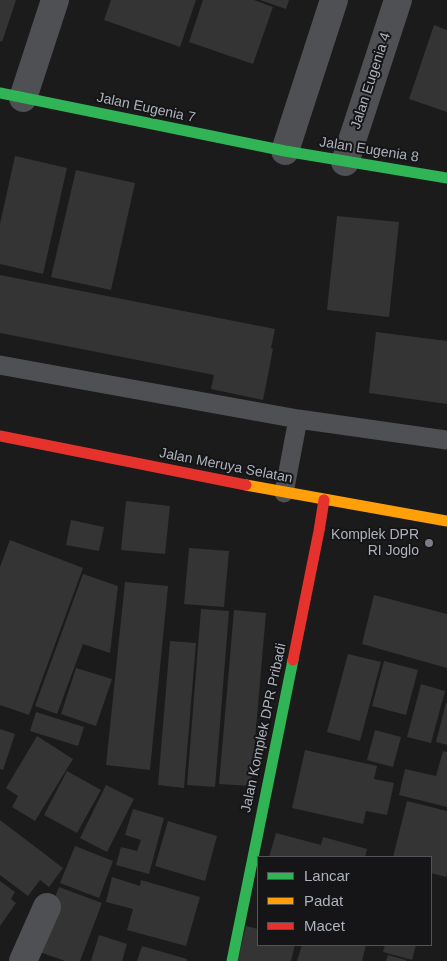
<!DOCTYPE html>
<html>
<head>
<meta charset="utf-8">
<style>
	body { margin:0 }
	#map { position:relative; width:447px; height:961px; overflow:hidden; background:#1b1b1c; font-family:Arial,sans-serif }
	canvas { display:block }
	.legend { position:absolute; left:257px; top:856px; width:175px; height:90px; box-sizing:border-box; background:#151518; border:1px solid #525459; margin:0; padding:6px 9px; list-style:none; font-size:15px; color:#adb2bb }
	.legend li { display:flex; align-items:center; gap:10px; height:25px }
	.legend b { width:25px; border:1px solid #525459 }
</style>
</head>
<body>
<div id="map">
<canvas width="447" height="961"></canvas>
<ul class="legend">
<li><b style="height:6px;background:#30b455"></b>Lancar</li>
<li><b style="height:6px;background:#ff9f0a"></b>Padat</li>
<li><b style="height:6px;background:#e5322d"></b>Macet</li>
</ul>
</div>
<script>
const context = document.querySelector('canvas').getContext('2d');
context.lineJoin = 'round';
function paint(path, color) { context.fillStyle = color; context.fill(path, 'evenodd'); }
function strokePath(path, color, width, dash) { context.strokeStyle = color; context.lineWidth = width; context.lineCap = dash ? 'butt' : 'round'; context.setLineDash(dash || []); context.stroke(path); }
function write(font, color, halo, rows, align = 'center') {
  context.font = font + ' Arial,sans-serif'; context.lineWidth = 4; context.setLineDash([]); context.textBaseline = 'middle'; context.strokeStyle = halo; context.fillStyle = color; for (const [text, x, y, turn = 0] of rows) {
    context.save(); context.translate(x, y); context.rotate((+turn || 0) * Math.PI / 180); context.textAlign = isNaN(turn) ? turn : align; if (halo) context.strokeText(text, 0, 0); context.fillText(text, 0, 0); context.restore();
  }
}
paint(new Path2D(`
	M0,0H16L2,42L0,41Z
	M111,0H196L180,47L104,20Z
	M203,0H254L273,7L253,64L189,42Z
	M260,0H289L286,9Z
	M434,25L447,30V112L409,99Z
	M15,156L67,168L43,274L0,264V224Z
	M76,170L135,183L111,290L51,277Z
	M337,216L399,222L389,317L327,310Z
	M0,275L275,329L271,348L273,349L263,400L211,389L214,375L0,333Z
	M376,332L447,341V404L369,393Z
	M126,501L170,506L165,554L121,550Z
	M71,520L104,527L99,551L66,545Z
	M10,540L83,568L29,715L0,705V567Z
	M189,548L229,551L224,607L184,604Z
	M83,574L118,586L110,653L83,644L57,714L35,706Z
	M125,582L168,586L150,770L106,765Z
	M374,595L447,614V668L362,644Z
	M201,609L229,611L215,787L187,785Z
	M234,610L266,613L251,786L219,784Z
	M170,641L196,643L184,788L158,785Z
	M348,654L381,662L360,741L327,732Z
	M384,661L418,670L406,715L372,706Z
	M76,668L112,679L96,726L61,714Z
	M421,684L445,691L431,743L407,737Z
	M446,703H447V745L436,742Z
	M36,712L84,727L78,746L30,731Z
	M0,729L15,734L3,770L0,769Z
	M375,730L401,737L393,767L367,760Z
	M37,736L73,759L35,821L12,807L18,796L6,788Z
	M305,750L377,766L374,779L394,783L387,815L366,811L363,824L292,808Z
	M443,751L447,752V807L399,795L405,769L436,776Z
	M67,771L101,790L77,833L44,815Z
	M106,785L134,799L107,852L80,838Z
	M407,801L447,811V872L446,877L431,873V857H393Z
	M133,809L164,818L149,874L116,865L121,847L137,851L141,840L125,835Z
	M0,820L63,868L49,887L40,880L28,896L0,875Z
	M168,821L217,836L205,881L155,866Z
	M276,833L321,845L323,837L367,849L365,857H269Z
	M75,846L113,861L99,898L60,883Z
	M112,877L140,886L141,880L200,897L186,946L127,930L133,909L106,902Z
	M0,881L15,892L11,899L16,903L0,926Z
	M59,887L102,903L80,961H65L34,950Z
	M246,926L258,929V945H295L291,961H237Z
	M99,935L127,944L122,961H91Z
	M302,945H366L362,961H297Z
	M385,945H416L412,960L383,952Z
	M142,946L187,959V961H137Z
	M388,955L406,960V961H386Z`), '#343435');
strokePath(new Path2D(`
	M0,365L298,419L447,440
	M284,493L298,419`), '#4f5054', 19);
strokePath(new Path2D(`
	M23,98L55,0
	M285,151L334,0
	M345,162L398,0
	M23,961L47,907`), '#4f5054', 28);
strokePath(new Path2D(`
	M0,93L285,151L447,178
	M232,961L293,660`), '#30b455', 11);
strokePath(new Path2D(`
	M246,485L447,521`), '#ff9f0a', 11);
strokePath(new Path2D(`
	M0,436L246,485
	M293,660L319,531L324,500`), '#e5322d', 11);
for (const [x, y, r, color] of [
	[429,543,5,"#7a7d83"]
]) { const dot = new Path2D(); dot.arc(x, y, r, 0, 2 * Math.PI); context.fillStyle = color; context.fill(dot); strokePath(dot, '#151518', 2); }
write('14px', '#adb2bb', '#151518', [
	["Jalan Eugenia 4",371,81,-72],
	["Jalan Eugenia 7",146,108,12],
	["Jalan Eugenia 8",369,150,9],
	["Jalan Meruya Selatan",226,466,11],
	["Jalan Komplek DPR Pribadi",264,728,-78]
]);
write('14px', '#adb2bb', '#151518', [
	["Komplek DPR",419,535],
	["RI Joglo",419,551]
], 'right');
</script>
</body>
</html>
